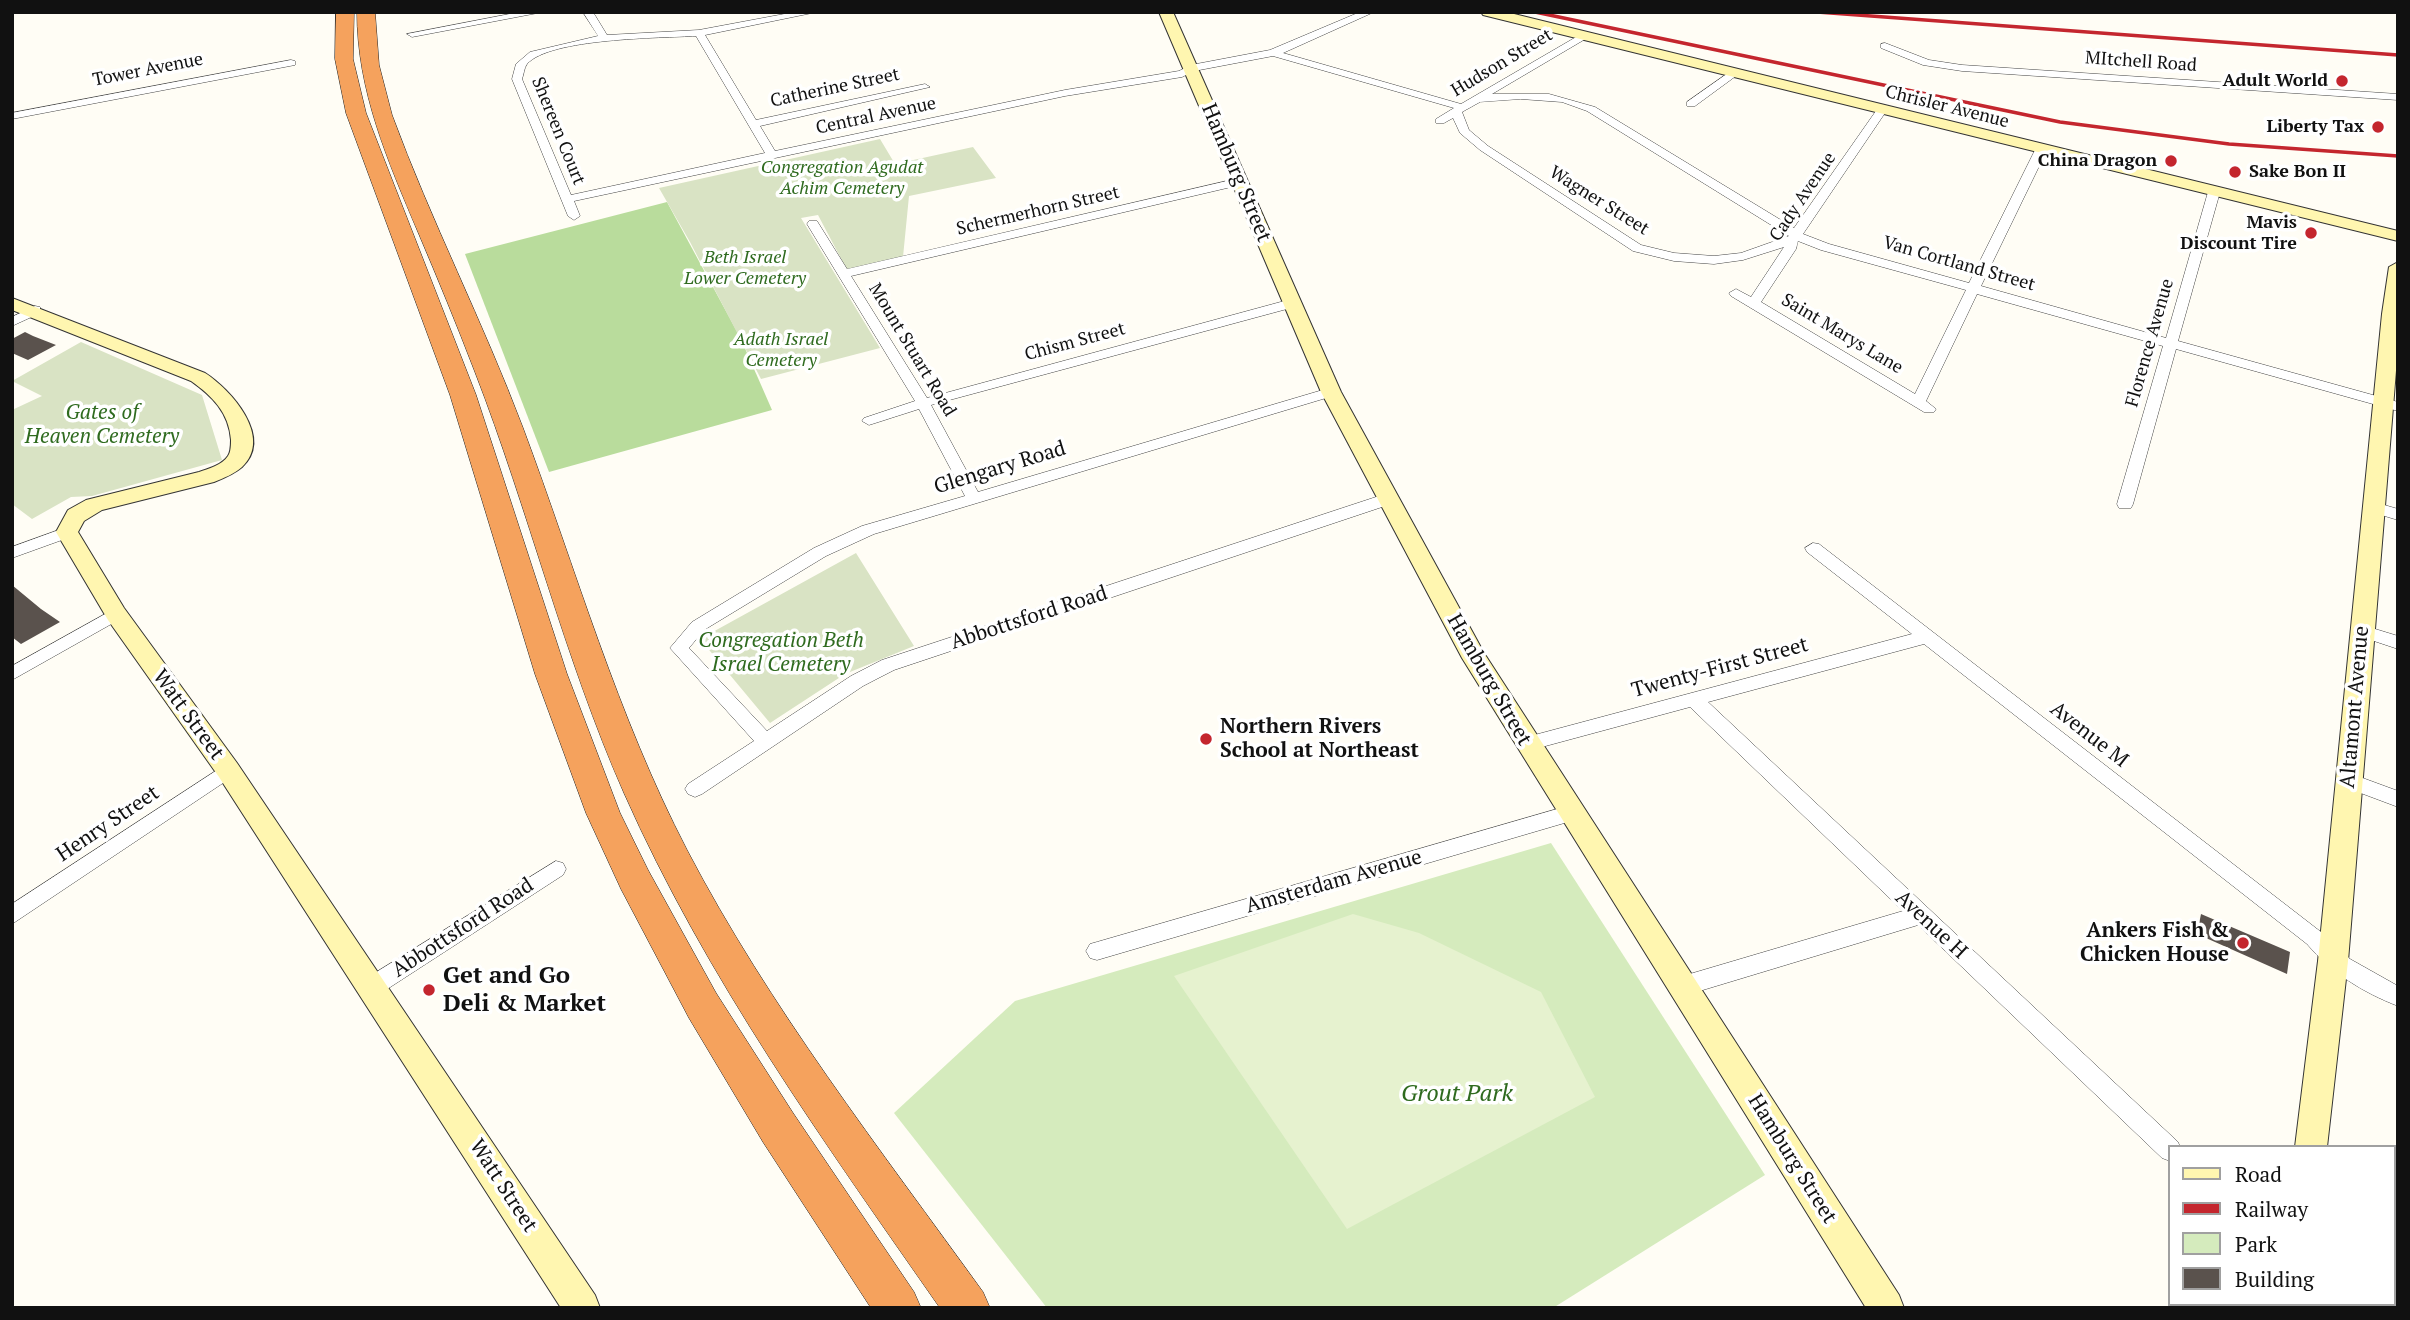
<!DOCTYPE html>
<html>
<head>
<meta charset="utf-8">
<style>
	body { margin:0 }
	#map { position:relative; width:2410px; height:1320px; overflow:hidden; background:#fffdf5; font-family:"PT Serif",serif }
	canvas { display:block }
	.frame { position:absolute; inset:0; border:14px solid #111; pointer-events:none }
	.legend { position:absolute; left:2168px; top:1145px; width:228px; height:161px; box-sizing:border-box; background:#fff; border:2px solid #a0a0a0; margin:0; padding:9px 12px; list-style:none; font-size:21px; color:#111 }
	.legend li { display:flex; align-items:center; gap:14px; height:35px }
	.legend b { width:35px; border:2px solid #a0a0a0 }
</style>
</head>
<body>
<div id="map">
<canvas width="2410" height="1320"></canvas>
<div class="frame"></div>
<ul class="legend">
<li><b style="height:9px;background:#fff6b0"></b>Road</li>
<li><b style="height:9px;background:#c4262e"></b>Railway</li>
<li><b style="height:19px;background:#d5ebbd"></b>Park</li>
<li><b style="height:19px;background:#5a524d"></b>Building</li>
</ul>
</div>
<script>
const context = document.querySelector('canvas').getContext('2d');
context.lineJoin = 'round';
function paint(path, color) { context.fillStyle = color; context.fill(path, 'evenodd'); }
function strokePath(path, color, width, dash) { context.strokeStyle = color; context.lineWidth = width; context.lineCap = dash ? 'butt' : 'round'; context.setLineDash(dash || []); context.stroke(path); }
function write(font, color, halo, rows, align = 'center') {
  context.font = font + ' "PT Serif",serif'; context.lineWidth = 7; context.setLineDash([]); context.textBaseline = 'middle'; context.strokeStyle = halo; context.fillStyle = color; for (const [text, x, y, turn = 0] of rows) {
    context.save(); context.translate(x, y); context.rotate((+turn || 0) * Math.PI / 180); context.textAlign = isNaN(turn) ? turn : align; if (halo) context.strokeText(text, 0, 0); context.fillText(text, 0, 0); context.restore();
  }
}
paint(new Path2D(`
	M1551,843L1765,1175L1553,1308H1047L894,1113L1015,1001Z`), '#d5ebbd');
paint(new Path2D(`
	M667,202L740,337L772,410L549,472L465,254Z`), '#b9dc9c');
paint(new Path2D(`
	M880,139L895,164L973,147L996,178L909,196L903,257L847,270L818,215L801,218L880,348L761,379L690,242L659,188Z
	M81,342L202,395L222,460L92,496L71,497L32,519L12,504V410L42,396L12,381Z
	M856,553L914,646L845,674L770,723L700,639Z`), '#d9e3c4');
paint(new Path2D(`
	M1353,914L1419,933L1541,992L1595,1097L1347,1229L1174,976Z`), '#e6f2cf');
paint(new Path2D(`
	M25,332L33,336L56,345L28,360L12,353V339Z
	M12,585L41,609L60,622L21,644L12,637Z
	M2201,914L2290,952L2287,974L2197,934Z`), '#5a524d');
const street = new Path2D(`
	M520,12H543L412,37L407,34Z
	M583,12H593L607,35L699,30L795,12H817L705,35L756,120L925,84L930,87L760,126L775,151L1065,90L1179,71L1191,65L1270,50L1360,12H1374L1283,53L1461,104L1583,33L1588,36L1587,38L1492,94H1549L1595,107L1794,228L1878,108H1886L1887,110L1803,234L1829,244L1969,283L2035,150L2045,148L2047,150L1981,286L2166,338L2208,192L2218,189L2220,192L2178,341L2398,402V411L2176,349L2133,504L2131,508H2119L2117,504L2163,346L1977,294L1926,401L1936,409L1934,412H1924L1731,296L1729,293L1736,289L1751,297L1784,247L1743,260L1714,264L1674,261L1633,251L1480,150L1460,133L1453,118L1444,123H1436V119L1454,108L1273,56L1194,71L1182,77L1065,96L574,201L580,216L574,220L568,216L512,79L516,64L530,52L598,36ZM696,36L765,153L571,195L522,79C524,74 524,68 527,64C550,38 661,38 696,36ZM1521,99L1562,102L1587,111L1789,236L1741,253L1714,256L1674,253L1641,245L1488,146L1469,130L1462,112L1480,102ZM1798,241L1821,250L1966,290L1915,394L1761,302L1796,249Z
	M1885,43L1929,60L1962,65L2398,94V100L1962,71L1923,65L1881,48V44Z
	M291,60L295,61V65L12,119V113Z
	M1731,71L1740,73L1695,106H1687V102Z
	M1240,178L1244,180V184L851,276L927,398L1288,300L1293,299L1300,303L1298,306L931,405L978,492L1326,389H1336V395L874,534L826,556L704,630L689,648L767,731L851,676L882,660L1382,495H1394L1396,499L1394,503L894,670L863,686L702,794L695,797L688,794L685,789L688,784L754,741L670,648L692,622L814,548L862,526L965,496L919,409L869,425L862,421L864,418L915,401L807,224L809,221H817L847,269Z
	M35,306L40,307V313L12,326V317Z
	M2374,502L2398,509V520L2368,511L2366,507Z
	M67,527L73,528L75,532L73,536L12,558V547Z
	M1813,543L1819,544L2321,932L2350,959L2398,986V1006C2362,992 2332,973 2307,944L1924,644L1708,702L2178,1142L2180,1147H2170V1161L2162,1158L1918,925L1683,996L1675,993L1672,986L1675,979L1683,976L1903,911L1690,707L1527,751L1520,749L1518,744L1520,739L1527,737L1912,634L1807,552L1805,548Z
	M116,608L122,610L124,614L122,618L12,680V666Z
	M2362,625L2398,636V649L2356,635L2353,631Z
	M228,763L235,765L237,770L235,775L12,924V904Z
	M2349,773L2398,791V807L2342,786L2340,781L2342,776Z
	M1571,805L1578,807L1581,813L1578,819L1097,960L1090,958L1086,951L1090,944L1097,942Z
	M556,861L563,863L566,869L563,875L378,995L370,998L362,995L359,988L362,981Z
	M2394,1231L2398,1232V1257L2394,1256Z`);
const secondary = new Path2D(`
	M1159,12H1173L1341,392L1484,653L1899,1295L1904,1308H1866L1462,658L1321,392Z
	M1481,12H1506L2398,231V241L1483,15Z
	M2398,262V346L2348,961L2327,1147H2295L2318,961L2382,314L2389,267Z
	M12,298L205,373C230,389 274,437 242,467C234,474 224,478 214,482L102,510L84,521L78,532L124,608L237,763L595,1295L600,1308H561L219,777L108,620L56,532L68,510L86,500L199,472C208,469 222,465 228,456C231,452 231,444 231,440C229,412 212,396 191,381L12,310Z
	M2276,1304H2312V1308H2276Z`);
const highway = new Path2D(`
	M336,12H354L353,59L366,113L476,395L567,674L620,813L648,870L716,993L793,1113L914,1292L921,1308H871L763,1142L689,1018L621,889L586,813L535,674L450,395L346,113L335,59Z
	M357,12H375L379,65L392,115C431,221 483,322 523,428C576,570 617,715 687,850C769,1007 880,1149 983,1292L990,1308H940C825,1143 706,978 624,793C564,657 529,511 475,372C457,325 438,279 418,232C388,161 357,91 357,12Z`);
strokePath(street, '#444', 1);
strokePath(secondary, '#333', 2);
strokePath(highway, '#222', 1);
paint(street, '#fff');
paint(secondary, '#fff6b0');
paint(highway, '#f5a25d');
strokePath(new Path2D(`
	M1535,12L2060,122L2229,144L2398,156
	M1817,12L2398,55`), '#c4262e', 3.5);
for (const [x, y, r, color] of [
	[2342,81,7,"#c4262e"],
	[2378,127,7,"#c4262e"],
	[2171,161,7,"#c4262e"],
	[2235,172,7,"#c4262e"],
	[2311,233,7,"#c4262e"],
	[1206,739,7,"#c4262e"],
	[2243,943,7,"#c4262e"],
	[429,990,7,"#c4262e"]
]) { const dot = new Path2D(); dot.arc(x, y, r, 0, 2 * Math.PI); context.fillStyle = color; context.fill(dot); strokePath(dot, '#fff', 2.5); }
write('18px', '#111', '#fff', [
	["MItchell Road",2141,62,4],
	["Hudson Street",1502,63,-31],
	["Tower Avenue",148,70,-11],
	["Catherine Street",835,88,-12],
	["Chrisler Avenue",1947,107,14],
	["Central Avenue",876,116,-12],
	["Shereen Court",558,131,68],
	["Cady Avenue",1803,197,-56],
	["Wagner Street",1599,201,32],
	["Schermerhorn Street",1038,211,-13],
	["Van Cortland Street",1959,264,16],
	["Saint Marys Lane",1842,334,31],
	["Chism Street",1075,342,-15],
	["Florence Avenue",2150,343,-74],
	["Mount Stuart Road",912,350,59]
]);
write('bold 18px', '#111', '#fff', [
	["Adult World",2328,81],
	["Liberty Tax",2364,127],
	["China Dragon",2157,161],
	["Sake Bon II",2249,172,"left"],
	["Mavis",2297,223],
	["Discount Tire",2297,244]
], 'right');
write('italic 18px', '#2f6b1f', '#fff', [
	["Congregation Agudat",842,168],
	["Achim Cemetery",842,189],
	["Beth Israel",745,258],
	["Lower Cemetery",745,279],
	["Adath Israel",781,340],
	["Cemetery",781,361]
]);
write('21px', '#111', '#fff', [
	["Hamburg Street",1236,173,67],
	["Glengary Road",1000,468,-17],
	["Abbottsford Road",1029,618,-18],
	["Twenty-First Street",1720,668,-15],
	["Hamburg Street",1489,680,60],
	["Altamont Avenue",2355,707,-85],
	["Watt Street",188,715,54],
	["Avenue M",2089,735,38],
	["Henry Street",108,824,-34],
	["Amsterdam Avenue",1334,882,-16],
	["Avenue H",1931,925,43],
	["Abbottsford Road",463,928,-33],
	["Hamburg Street",1792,1159,58],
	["Watt Street",503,1186,57]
]);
write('italic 21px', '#2f6b1f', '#fff', [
	["Gates of",102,413],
	["Heaven Cemetery",102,437],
	["Congregation Beth",781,641],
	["Israel Cemetery",781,665]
]);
write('bold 21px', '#111', '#fff', [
	["Northern Rivers",1220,727],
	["School at Northeast",1220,751],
	["Ankers Fish &",2229,931,"right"],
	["Chicken House",2229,955,"right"]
], 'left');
write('bold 24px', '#111', '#fff', [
	["Get and Go",443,976],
	["Deli & Market",443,1004]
], 'left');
write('italic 24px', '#2f6b1f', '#fff', [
	["Grout Park",1457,1094]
]);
</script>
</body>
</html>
